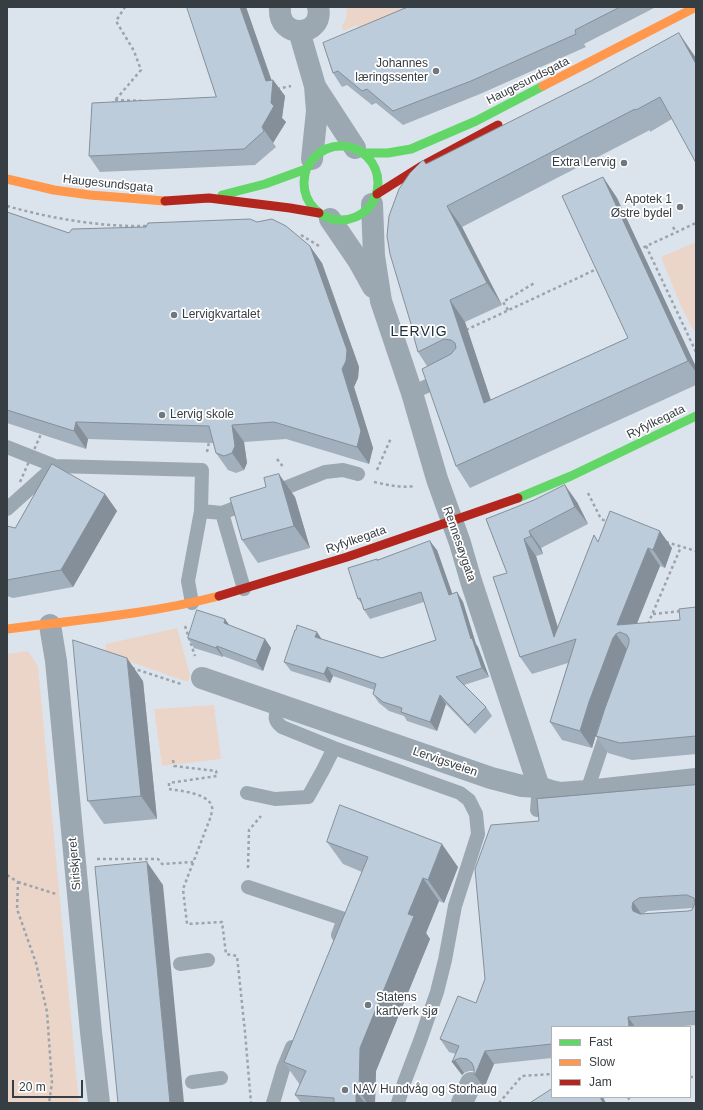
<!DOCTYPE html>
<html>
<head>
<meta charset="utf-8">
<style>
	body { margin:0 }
	#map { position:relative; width:703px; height:1110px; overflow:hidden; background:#dbe4ed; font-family:Arial,sans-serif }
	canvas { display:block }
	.frame { position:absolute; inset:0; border:8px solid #363d43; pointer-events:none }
	.legend { position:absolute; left:551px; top:1026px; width:140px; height:72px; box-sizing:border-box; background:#fff; border:1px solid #afb1b4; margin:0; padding:5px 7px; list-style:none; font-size:12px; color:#363d43 }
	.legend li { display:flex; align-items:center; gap:8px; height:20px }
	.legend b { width:20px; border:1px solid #afb1b4 }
	.scale { position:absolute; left:12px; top:1080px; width:71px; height:18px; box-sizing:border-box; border:2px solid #363d43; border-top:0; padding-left:5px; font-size:12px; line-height:14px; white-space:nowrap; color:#363d43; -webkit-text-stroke:3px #fff; paint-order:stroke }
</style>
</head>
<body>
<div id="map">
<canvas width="703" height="1110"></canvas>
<div class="frame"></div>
<ul class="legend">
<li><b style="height:5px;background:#63d668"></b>Fast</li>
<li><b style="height:5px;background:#ff974d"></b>Slow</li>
<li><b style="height:5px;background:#b3261e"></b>Jam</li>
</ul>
<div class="scale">20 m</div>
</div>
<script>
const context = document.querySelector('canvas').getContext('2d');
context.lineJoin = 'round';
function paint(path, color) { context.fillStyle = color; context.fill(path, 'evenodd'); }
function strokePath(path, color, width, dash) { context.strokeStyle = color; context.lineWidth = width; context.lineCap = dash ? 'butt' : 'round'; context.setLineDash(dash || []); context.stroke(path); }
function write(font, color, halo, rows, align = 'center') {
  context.font = font + ' Arial,sans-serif'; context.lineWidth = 3.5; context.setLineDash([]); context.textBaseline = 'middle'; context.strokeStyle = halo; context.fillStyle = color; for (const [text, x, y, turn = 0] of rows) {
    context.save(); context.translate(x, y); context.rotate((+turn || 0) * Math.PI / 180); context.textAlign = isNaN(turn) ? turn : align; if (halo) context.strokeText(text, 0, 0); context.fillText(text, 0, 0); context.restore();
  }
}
paint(new Path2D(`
	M347,7H416L360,34L357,25L343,31L342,26L346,19Z
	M696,242V332L693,330L681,306L661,257Z
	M177,628L190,675L188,682L105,653L106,644Z
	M28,651L38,666L79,1103H7V654Z
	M214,705L221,759L162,766L154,709Z`), '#ebd5c9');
strokePath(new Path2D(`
	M277,89L291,86
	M115,100L145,101
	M112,104L141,70L134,51L116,21L125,7
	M7,206C53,219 101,227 149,226
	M673,227L676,232
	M301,235L319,246
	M646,246L696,352
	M638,250L696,223
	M508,310L503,302L536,282
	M466,330L599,268
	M207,452L209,442
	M277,459L284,468
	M377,470L391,438
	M374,482C388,485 401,488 415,486
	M588,493L601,519L608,522
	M666,542L696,551
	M653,614L682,611
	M648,624L681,547
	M185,626L195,656
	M132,668L181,684
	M173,760L174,766L216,771L217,776L169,783V789C180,791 209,793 212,807C213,809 211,814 211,816L183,889L187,924L222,922L226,954L237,956L245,1032L251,1103
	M97,859H158L162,864L193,862
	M248,868L249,830L261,816
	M7,875L18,882L17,909L36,963L47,1012L52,1083L49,1103
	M18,882L56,894
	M690,1077H696
	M628,1097L631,1103
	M499,1103L522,1076L552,1074`), '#9ba4ac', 2.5, [3, 3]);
strokePath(new Path2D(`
	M412,393L444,378
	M7,447L55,466L202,470L201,511L188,581L192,603
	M270,494L325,472L343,470L358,474
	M7,509L55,466
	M201,511L222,513L250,502
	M222,513L244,589
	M279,705C276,715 272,719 282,727L334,748L460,793L469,800L476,814L478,834L455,906L445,960L437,992L420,1041L404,1083L398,1103
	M587,791L608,728
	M247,793L275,799L308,797L323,770L334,748
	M537,810L539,787
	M248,887L344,919L338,935
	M180,964L208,960
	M192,1082L221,1078
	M273,1103L283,1069L292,1047`), '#9ca8b1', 14);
strokePath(new Path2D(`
	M280,7C277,41 325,37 318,7
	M299,31L315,86L317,111L312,159
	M316,88L355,148
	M372,204L374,256L381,301L412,393L437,479L460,543L471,581L539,787
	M330,219L358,260L373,287
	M50,625L56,661L91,1032L99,1103
	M202,678L491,778L522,786L539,787L551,791L560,793L587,791L696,779
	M462,1103L471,1083`), '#9ca8b1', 22);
strokePath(new Path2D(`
	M304 183a37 37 0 1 1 74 0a37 37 0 1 1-74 0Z
	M364,153H388L411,149L476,121L543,86
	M222,195L265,184L306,169
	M518,498L571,476L696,416`), '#63d668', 9);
strokePath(new Path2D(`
	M543,86L696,7
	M7,179L54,190L90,195L165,201
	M7,629C78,620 150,614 219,596`), '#ff974d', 9);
strokePath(new Path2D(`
	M377,194L420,167L498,125
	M165,201L209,198L290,208L319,213
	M219,596L347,557L518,498`), '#b3261e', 9);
strokePath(new Path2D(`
	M20,482L41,434`), '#9ba4ac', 2.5, [3, 3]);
paint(new Path2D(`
	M246,7L272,81L273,80L285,96L282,118L286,122L273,143L276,147L255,165L100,172L89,156L216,97Z
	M408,7H656L584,44L586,47L480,94L403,125L376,103L372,105L347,85L342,87L333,73Z
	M694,55L672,119L650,132V130L462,227L502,305L465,322L491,400L628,338L603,177L617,198L696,367V385L470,488L456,466L427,366L418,352L414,334L423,160L426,164Z
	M7,212L69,233L322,263L359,367L358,378L354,387L373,448L369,464L286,439L244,442L247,463L244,470L236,473L228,470L216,453L213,443L88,439L86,449L7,423Z
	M105,494L117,511L73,587L13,598L7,596V526L15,528Z
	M295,497L310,548L258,563L242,540Z
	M577,502L588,524L541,548L543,554L536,556L558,628L598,541L672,548L665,568L660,566L637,624L680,620L696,607V754L632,760L608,753L596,736L601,719L592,748L562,740L550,722L568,663L532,674L520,657L507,573L486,519Z
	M437,550L452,594L457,592L463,602L476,644L478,647L489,677L464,685L486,707L492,716L475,734L446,704L437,731L407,721L404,716L389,711L379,703L373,694L374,690L333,676L330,683L291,671L284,662L322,639L382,658L436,640L424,602L370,619L364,610L362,604L358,599L377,559L378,560Z
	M225,619L230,626L265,639L271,648L263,671L223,656V657L194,648L188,638Z
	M143,681L157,819L104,824L88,801Z
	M696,785V1025L671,1027H552V1058L494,1064L484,1088L483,1087L474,1074V1071H469L464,1073L462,1075L452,1062L456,1054L449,1052L440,1039L476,1003L485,979L539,821ZM693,908L692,910L688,911L642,914L648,911Z
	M327,842L458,867L444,903L439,901L426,933L430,939L376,1071L375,1103H301L295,1095L300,1085L284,1062L362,872L343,864Z`), '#a2afbc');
paint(new Path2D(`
	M240,7H246L273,85V80L285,96L282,118L286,122L273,143L276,147L262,127L271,103L266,81Z
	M679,33L694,55L696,58V64Z
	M603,177L617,198L696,367V372L688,361Z
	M447,206L462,227L502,305L487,283Z
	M310,246L322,263L359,367L358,378L354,387L373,448L369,464L357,447Z
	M450,300L465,322L499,425L484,403Z
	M76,422L88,439L86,449L74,431Z
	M232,425L244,442L247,463L244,470L232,453Z
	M279,474L295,497L310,548L294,526Z
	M565,485L577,502L588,524L575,507Z
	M105,494L117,511L73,587L61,570Z
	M529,531L541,548L543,554L531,536Z
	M660,531L672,548L665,568L653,550Z
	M524,539L536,556L563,644L554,637Z
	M430,541L437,550L456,604L449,595Z
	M648,548L660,566L630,640L627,635L617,625Z
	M457,592L463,602L476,644L478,647L489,677L482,668L471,639Z
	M225,619L232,629L224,623Z
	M317,632L323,641L315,637Z
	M616,634L628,651L601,719L592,748L580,731L589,702L613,638Z
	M265,639L271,648L263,671L256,661Z
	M217,646L223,656V657L216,648Z
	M127,658L143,681L157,819L141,796Z
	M327,667L333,676L330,683L324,674Z
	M440,695L446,704L437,731L430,722Z
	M442,844L458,867L444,903L428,880Z
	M147,862L163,885L184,1103H170Z
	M423,878L439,901L426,933L430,939L376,1071L375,1103H367L359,1091L360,1048L408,914Z
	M633,902L642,915L633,911L632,907Z
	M628,1017L635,1027H629Z
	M485,1051L494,1064L484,1088L475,1075Z
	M455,1060L464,1073L462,1075L452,1062Z
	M356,1091L365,1103H356Z
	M600,1097H603L606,1103H603Z`), '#848f99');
const building = new Path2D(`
	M187,7H240L266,81L273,80L271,103L274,106L262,127L264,131L244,149L89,156L92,103L216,97Z
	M408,7H620L575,30L576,34L471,81L393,111L367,89L362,91L338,71L333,73L323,43Z
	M679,33L696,64V163L660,97L636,110L635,109L447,206L487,283L450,300L484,403L628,338L562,196L603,177L688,361L456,466L422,369L451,354L456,348L455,343L451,340L444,339L418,352L413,334H414L390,254L387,236L389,216L399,189L410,173L423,160L426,164L591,81Z
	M7,212L69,233L72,229L146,227L148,223L250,219L257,222L272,219L286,226L310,246L347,350L346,361L342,369L361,431L357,447L274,422L232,425L235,446L232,453L224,456L216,453L209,426L76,422L74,431L7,410Z
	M52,464L105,494L61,570L7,580V526L15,528Z
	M279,474L294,526L242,540L230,498L266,487L264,478Z
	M565,485L575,507L529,531L531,536L524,539L554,637L594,535L598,542L610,511L660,531L653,550L648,548L617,625L680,620L679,609L696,607V736L620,743L596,736L605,708L629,643V639L627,635L620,632L616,634L613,638L589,702L580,731L550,722L576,639L520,657L493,577L507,573L486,519L534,500Z
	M430,541L449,595L457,592L471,639L472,638L482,668L456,677L486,707L468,725L440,695L430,722L401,712L402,708L383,702L373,694L376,684L327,667L324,674L284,662L295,630H296L297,625L317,632L315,637L382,658L436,640L421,592L364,610L360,598L358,599L348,568L377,559V560Z
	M197,610L225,619L224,623L265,639L256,661L217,646L216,648L188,638Z
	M73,640L127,658L141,796L88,801Z
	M696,785V1011L628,1017L629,1027H552V1044L485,1051L475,1075L474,1074V1068L472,1063L467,1059L460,1058L455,1060L452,1062L459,1046L440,1039L458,996L476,1003L485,979L475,869L491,825L539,821L537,799ZM687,895L694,898L695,903L692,910L688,911L640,914L633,911L632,907L633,902L639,898Z
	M340,805L442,844L428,880L423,878L408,914L414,916L360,1048L359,1091H356V1103H334V1098L295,1095L306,1071L284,1062L368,857L327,842Z
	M147,862L170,1103H118L95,867Z
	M552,1089V1097H600L603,1103H530Z`);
paint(building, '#bcccdb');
strokePath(building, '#848f99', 1);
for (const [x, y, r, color] of [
	[436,71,4,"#70777e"],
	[624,163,4,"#70777e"],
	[680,207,4,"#70777e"],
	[174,315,4,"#70777e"],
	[162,415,4,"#70777e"],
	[368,1005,4,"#70777e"],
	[345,1090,4,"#70777e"]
]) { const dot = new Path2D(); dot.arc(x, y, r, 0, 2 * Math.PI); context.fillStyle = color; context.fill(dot); strokePath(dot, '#fff', 1.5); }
write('12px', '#363d43', '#fff', [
	["Johannes",428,64,"right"],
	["læringssenter",428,78,"right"],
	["Extra Lervig",616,163,"right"],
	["Apotek 1",672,200,"right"],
	["Østre bydel",672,214,"right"],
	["Lervigkvartalet",182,315],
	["Lervig skole",170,415],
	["Statens",376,998],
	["kartverk sjø",376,1012],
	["NAV Hundvåg og Storhaug",353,1090]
], 'left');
write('12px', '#363d43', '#fff', [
	["Haugesundsgata",528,81,-27],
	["Haugesundsgata",108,184,6],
	["Ryfylkegata",656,422,-26],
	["Ryfylkegata",356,540,-19],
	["Rennesøygata",459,544,71],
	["Lervigsveien",445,762,19],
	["Siriskjeret",75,864,-95]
]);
context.letterSpacing = '1px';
write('14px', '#202e3a', '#fff', [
	["LERVIG",419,332]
]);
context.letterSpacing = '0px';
</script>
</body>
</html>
